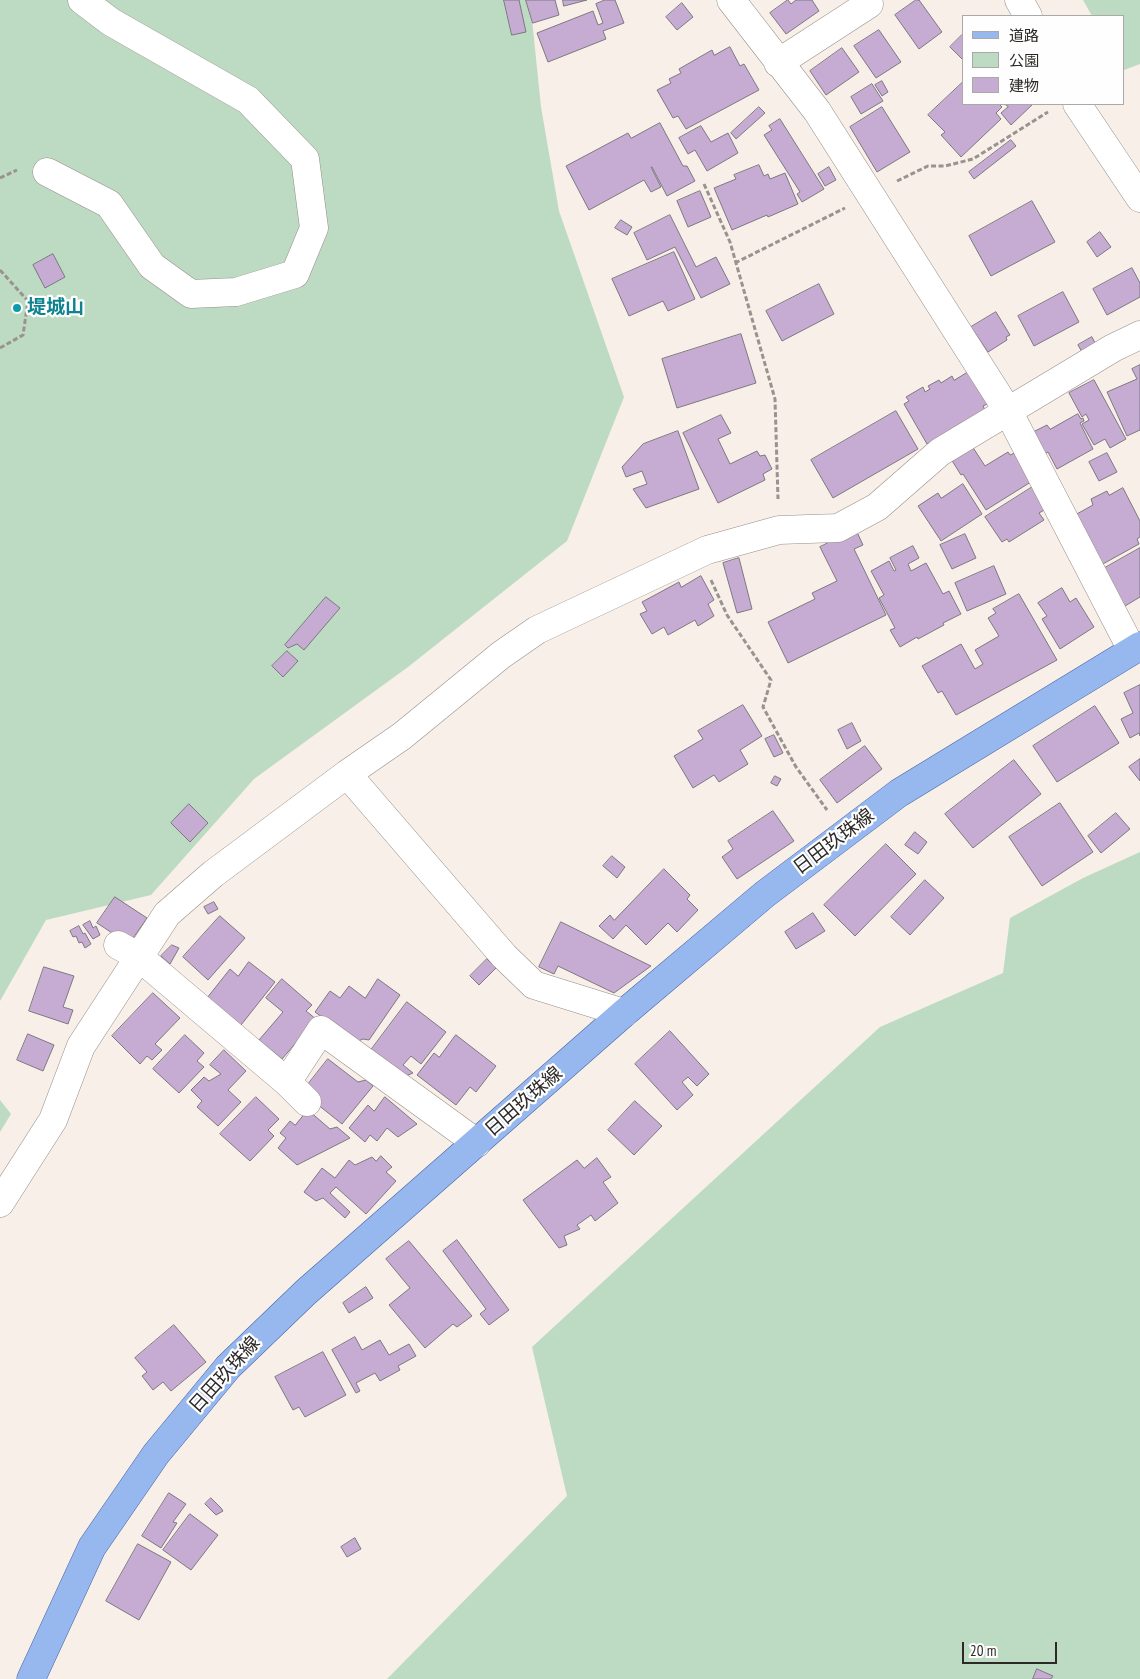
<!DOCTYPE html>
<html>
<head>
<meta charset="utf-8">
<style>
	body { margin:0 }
	#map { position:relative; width:1140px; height:1679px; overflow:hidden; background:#f8efe9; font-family:"PT Sans Narrow","Noto Sans JP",sans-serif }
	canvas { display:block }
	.legend { position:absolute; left:962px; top:15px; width:162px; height:90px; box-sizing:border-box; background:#fefefe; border:1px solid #aaa9a8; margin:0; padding:6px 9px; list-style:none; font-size:15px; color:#2c2926 }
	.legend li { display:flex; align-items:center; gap:10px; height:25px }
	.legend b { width:25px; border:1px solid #aaa9a8 }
	.scale { position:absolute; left:962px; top:1642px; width:95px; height:22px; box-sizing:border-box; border:2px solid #2c2926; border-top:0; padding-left:6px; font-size:15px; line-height:18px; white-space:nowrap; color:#2c2926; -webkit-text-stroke:4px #fefefe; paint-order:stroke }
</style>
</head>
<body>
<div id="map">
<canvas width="1140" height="1679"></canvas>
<ul class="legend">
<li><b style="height:6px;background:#97b7ef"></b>道路</li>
<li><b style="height:14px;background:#bddbc3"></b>公園</li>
<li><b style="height:14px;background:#c6abd3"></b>建物</li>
</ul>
<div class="scale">20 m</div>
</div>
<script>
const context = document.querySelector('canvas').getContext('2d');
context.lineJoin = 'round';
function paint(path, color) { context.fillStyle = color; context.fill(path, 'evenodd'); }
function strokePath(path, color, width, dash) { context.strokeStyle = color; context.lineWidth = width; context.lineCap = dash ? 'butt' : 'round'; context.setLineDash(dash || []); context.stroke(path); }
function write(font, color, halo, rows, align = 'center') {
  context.font = font + ' "PT Sans Narrow","Noto Sans JP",sans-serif'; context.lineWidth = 4.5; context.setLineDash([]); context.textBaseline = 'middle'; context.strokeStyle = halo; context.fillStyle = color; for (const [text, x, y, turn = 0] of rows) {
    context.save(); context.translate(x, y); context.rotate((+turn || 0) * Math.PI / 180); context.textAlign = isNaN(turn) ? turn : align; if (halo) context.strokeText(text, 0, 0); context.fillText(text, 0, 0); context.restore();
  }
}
paint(new Path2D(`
	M0,0H530L541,107L559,211L624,397L567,541L408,667L254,779L151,895L46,920L0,1001Z
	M1083,0H1140V64L1124,70V16H1092Z
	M1140,852V1679H387L567,1496L532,1347L880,1027L1003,973L1010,918L1083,878Z
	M0,1100L11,1114L0,1132Z`), '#bddbc3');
const building = new Path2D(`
	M504,0H519L526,32L512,35Z
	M526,0H555L559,15L533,23Z
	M563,0H587L564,6Z
	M605,0H615L624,23L603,31L606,39L548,62L537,33L593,11L598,25L603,23L596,4Z
	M788,0L791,4L796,0H812L819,11L786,34L770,13Z
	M916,0H919L942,32L919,49L895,15Z
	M682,3L693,17L677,30L666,17Z
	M879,30L901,62L876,78L854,46Z
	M962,35L964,37V61L950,47Z
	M730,47L740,66L744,64L759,90L686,129L678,116L673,118L657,90L671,83L669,79L681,73L679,69L712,50L714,55Z
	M842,48L859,72L826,95L810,71Z
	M882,81L888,92L882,96L875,85Z
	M964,81V104H999L1002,107L996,113L1001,119L961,157L941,135L945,132L928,115Z
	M872,84L883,101L861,114L851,97Z
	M1005,104H1033L1011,125L1001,113L1008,107Z
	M759,107L765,113L736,139L731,133Z
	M882,107L910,152L877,172L850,127Z
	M780,119L824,189L802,202L797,194L800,192L764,135L772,130L769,126Z
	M660,123L683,166H687L695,181L667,196L652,167H651L661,187L651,192L644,180L589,210L566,166L628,133L631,138Z
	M701,126L711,142L728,133L738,153L707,171L695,150L688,154L679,138Z
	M1011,140L1016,146L974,179L969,172Z
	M759,165L764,176L768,174L770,179L785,173L798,204L768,217L767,215L732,230L714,188L736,179L734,175Z
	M829,167L836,180L825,186L818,174Z
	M700,191L711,217L688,227L677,201Z
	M1032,201L1055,242L991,276L969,236Z
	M670,215L696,267L716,257L730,284L701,298L675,247L647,260L634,233Z
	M621,220L632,227L627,235L615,228Z
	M1100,232L1111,247L1097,257L1087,242Z
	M674,252L695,299L668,311L663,301L629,316L612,279Z
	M53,254L65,277L45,288L33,265Z
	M1132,268L1140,283V297L1107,315L1093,289Z
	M819,284L834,314L782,341L766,311Z
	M1063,292L1079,322L1034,346L1018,316Z
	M996,312L1010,335L1006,337L1007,340L988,352L971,327Z
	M741,334L756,383L677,408L662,359Z
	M1092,337L1096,345L1082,352L1078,345Z
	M1140,365V430L1127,436L1107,392L1137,379L1132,369Z
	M970,371L989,403L983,406L985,410L927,444L904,404L909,401L906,397L923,387L925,392L930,389L928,386L939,380L941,383L952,376L954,380Z
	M1094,380L1126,439L1110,448L1105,439L1094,445L1082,424L1089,420L1086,414L1082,417L1069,393Z
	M896,411L918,449L833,498L811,460Z
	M1078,414L1081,419L1083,418L1084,421L1080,423L1093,449L1057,469L1048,452L1045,454L1033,432L1047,425L1050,429Z
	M721,415L731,433L718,439L730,464L757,451L760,456L765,455L772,469L763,474L765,480L718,503L683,433Z
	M678,431L699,489L646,508L633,489L647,484L642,471L626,477L622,467L643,444Z
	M972,446L985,466L1008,452L1010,455L1017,452L1034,480L986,510L963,474L961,475L951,459Z
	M1107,453L1117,472L1099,481L1089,462Z
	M963,484L982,514L941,541L918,506L938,493L941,498Z
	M1034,486L1048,508L1039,513L1044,520L1009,542L1007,539L1002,542L985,517Z
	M1123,488L1140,521V537L1137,539L1139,544L1101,565L1075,515L1093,505L1091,499L1107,491L1109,495Z
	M856,530L863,545L854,549L886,615L788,663L768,622L815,599L812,593L837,581L820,547Z
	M965,534L976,558L952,569L940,545Z
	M913,546L919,558L908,564L911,571L926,563L943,594L949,591L961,614L943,623L944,625L918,639L917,637L900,647L890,630L895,628L879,598L884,595L871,571L889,561L894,571L896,570L890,558Z
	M1140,548V597L1125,606L1103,569Z
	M739,558L752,609L737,613L723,563Z
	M994,566L1006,594L967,611L955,583Z
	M701,576L714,600L708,604L714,616L698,626L695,620L668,635L664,627L652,634L640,614L647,611L642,602L679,582L681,587Z
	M1062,588L1070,602L1076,598L1094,627L1060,649L1042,619L1047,616L1038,603Z
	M1019,594L1057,660L956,715L942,691L938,693L922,666L961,644L975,669L983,664L975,650L999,636L988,618L996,613L993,609Z
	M326,597L340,608L304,650L297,644L288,648L285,645Z
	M287,651L298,661L283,677L272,666Z
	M1140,685V736L1139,733L1130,738L1121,719L1133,713L1124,693Z
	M743,705L762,736L740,750L748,764L719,782L714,775L693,788L674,756L703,739L698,731Z
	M1095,706L1119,743L1057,782L1033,746Z
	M852,723L861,741L847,749L838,730Z
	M774,735L783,753L774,757L765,739Z
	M865,746L882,769L837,803L820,780Z
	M1140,759V781L1129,767Z
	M1014,760L1041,794L973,848L945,814Z
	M775,776L781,779L777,786L771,783Z
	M1060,803L1093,852L1042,886L1009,837Z
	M189,804L208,823L190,842L171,823Z
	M773,811L794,841L737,879L722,857L733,849L728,841Z
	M1116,813L1130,829L1101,853L1088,836Z
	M915,832L927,842L918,854L905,845Z
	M886,844L916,874L855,936L824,905Z
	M612,856L625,867L617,878L603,866Z
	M664,869L690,895L687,899L698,910L677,932L668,923L646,945L626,925L613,939L599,926L610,915L614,920Z
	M925,880L944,898L910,935L891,917Z
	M115,897L147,918L129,944L97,923Z
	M214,902L218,909L208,914L204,907Z
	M813,913L825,931L796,949L785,932Z
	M220,916L245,938L208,980L183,957Z
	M90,921L93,928L96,926L100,935L93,939L83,925Z
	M561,922L651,966L614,993L558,966L554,974L539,967Z
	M79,926L83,934L85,933L91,944L85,948L82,942L79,943L76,936L73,937L70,931Z
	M172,945L179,948L170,964L161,956Z
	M487,959L496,968L479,985L470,976Z
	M249,962L275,982L241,1025L207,998L230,969L238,976Z
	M44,967L74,976L63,1007L73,1010L68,1024L29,1011Z
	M282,979L312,1005L306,1011L316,1019L282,1059L259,1040L283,1012L266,998Z
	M378,979L400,995L369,1040L363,1039L356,1042L315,1012L330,991L340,998L349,986L365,998Z
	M153,993L180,1018L155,1044L162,1050L152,1060L147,1056L140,1064L112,1036Z
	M407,1002L446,1032L421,1064L411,1056L403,1065L413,1073L406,1076L371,1050Z
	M670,1031L709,1074L697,1086L688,1077L682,1082L693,1095L677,1110L635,1064Z
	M28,1034L54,1045L43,1071L17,1060Z
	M185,1035L204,1053L197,1061L204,1067L179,1093L153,1069Z
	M456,1035L496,1066L476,1092L470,1087L456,1105L417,1075L434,1053L439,1057Z
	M224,1050L246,1071L228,1090L241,1102L218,1126L197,1107L202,1101L191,1090L204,1077L209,1081L221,1074L210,1065Z
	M328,1059L358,1082L366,1080L373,1086L342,1124L302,1092Z
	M256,1097L279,1119L268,1130L274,1136L250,1161L220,1134Z
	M385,1097L417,1124L398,1137L387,1128L377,1141L370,1135L365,1142L349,1128L368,1105L374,1111Z
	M635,1101L662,1126L634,1155L608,1130Z
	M308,1110L330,1129L337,1127L350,1138L297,1165L278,1148L286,1138L280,1133L290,1121L295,1125Z
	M381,1156L392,1167L386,1172L396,1181L366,1214L336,1187L330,1193L350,1212L345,1218L323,1198L316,1201L304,1192L322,1168L335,1178L349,1160L355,1165L372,1157L376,1161Z
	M597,1158L611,1177L603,1182L618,1203L595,1221L591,1215L577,1225L580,1229L564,1236L567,1245L559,1248L523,1200L577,1160L584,1168Z
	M457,1240L509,1310L489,1325L480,1314L486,1309L443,1251Z
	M409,1241L472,1316L457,1327L453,1324L425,1348L389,1305L410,1288L386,1259Z
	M366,1287L373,1298L349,1313L343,1303Z
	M174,1325L206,1362L171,1391L163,1382L153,1390L142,1376L147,1372L135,1358Z
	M355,1337L362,1350L380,1340L389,1355L409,1344L416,1356L398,1366L400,1370L380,1381L375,1373L356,1383L360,1391L356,1393L332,1350Z
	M323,1352L346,1395L305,1417L299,1407L293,1410L275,1377Z
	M169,1493L186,1504L173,1522L177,1523L161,1548L142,1536Z
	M211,1498L221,1508L223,1511L216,1515L205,1504Z
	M190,1514L218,1535L191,1570L163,1550Z
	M355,1538L361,1549L347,1557L341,1547Z
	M138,1544L171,1562L139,1620L106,1601Z
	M1037,1669L1053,1676L1051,1679H1033Z`);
paint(building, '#c6abd3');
strokePath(building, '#7d7880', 1);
const minor = new Path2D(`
	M731,0L817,111L1008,411L1132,650
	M778,63L869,4
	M47,172L109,204L152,266L191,294L236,292L295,274L314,228L305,159L248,100L111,22L82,0
	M347,774L504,956L534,985L624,1013
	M118,945L139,957L287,1082L307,1102
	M287,1082L321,1030L477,1143
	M0,1203L53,1120L81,1046L167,914L213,874L347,774L402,736L501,655L537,630L707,550L779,530L838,528L877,507L940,452L1113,348L1140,335`);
const tertiary = new Path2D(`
	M1019,0L1028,16
	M1077,104L1140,198`);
const primary = new Path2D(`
	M31,1679L92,1547L156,1454L228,1367L306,1292L624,1013L765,894L899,793L1140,646`);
strokePath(minor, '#968e88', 29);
strokePath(tertiary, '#968e88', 29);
strokePath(primary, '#4466a2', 29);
strokePath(new Path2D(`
	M0,178L17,170
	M897,181L928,166H945L973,159L1048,112
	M704,184L730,242L775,399L778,499
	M735,263L845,208
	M0,270L28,301L23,335L0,348
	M711,580L727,615L771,680L763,707L796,767L827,810`), '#99928e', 3, [5, 2.5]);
strokePath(minor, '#fff', 28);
strokePath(tertiary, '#fff', 28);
strokePath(primary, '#97b7ef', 28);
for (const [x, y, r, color] of [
	[17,308,5,"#0f9aa8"]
]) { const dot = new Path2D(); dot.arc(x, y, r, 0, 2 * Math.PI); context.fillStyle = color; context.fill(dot); strokePath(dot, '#fefefe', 2); }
write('bold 19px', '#0d838f', '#fefefe', [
	["堤城山",27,308]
], 'left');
write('19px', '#2c2926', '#fefefe', [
	["日田玖珠線",834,842,-37],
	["日田玖珠線",524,1102,-41],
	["日田玖珠線",225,1375,-48]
]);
</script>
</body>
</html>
